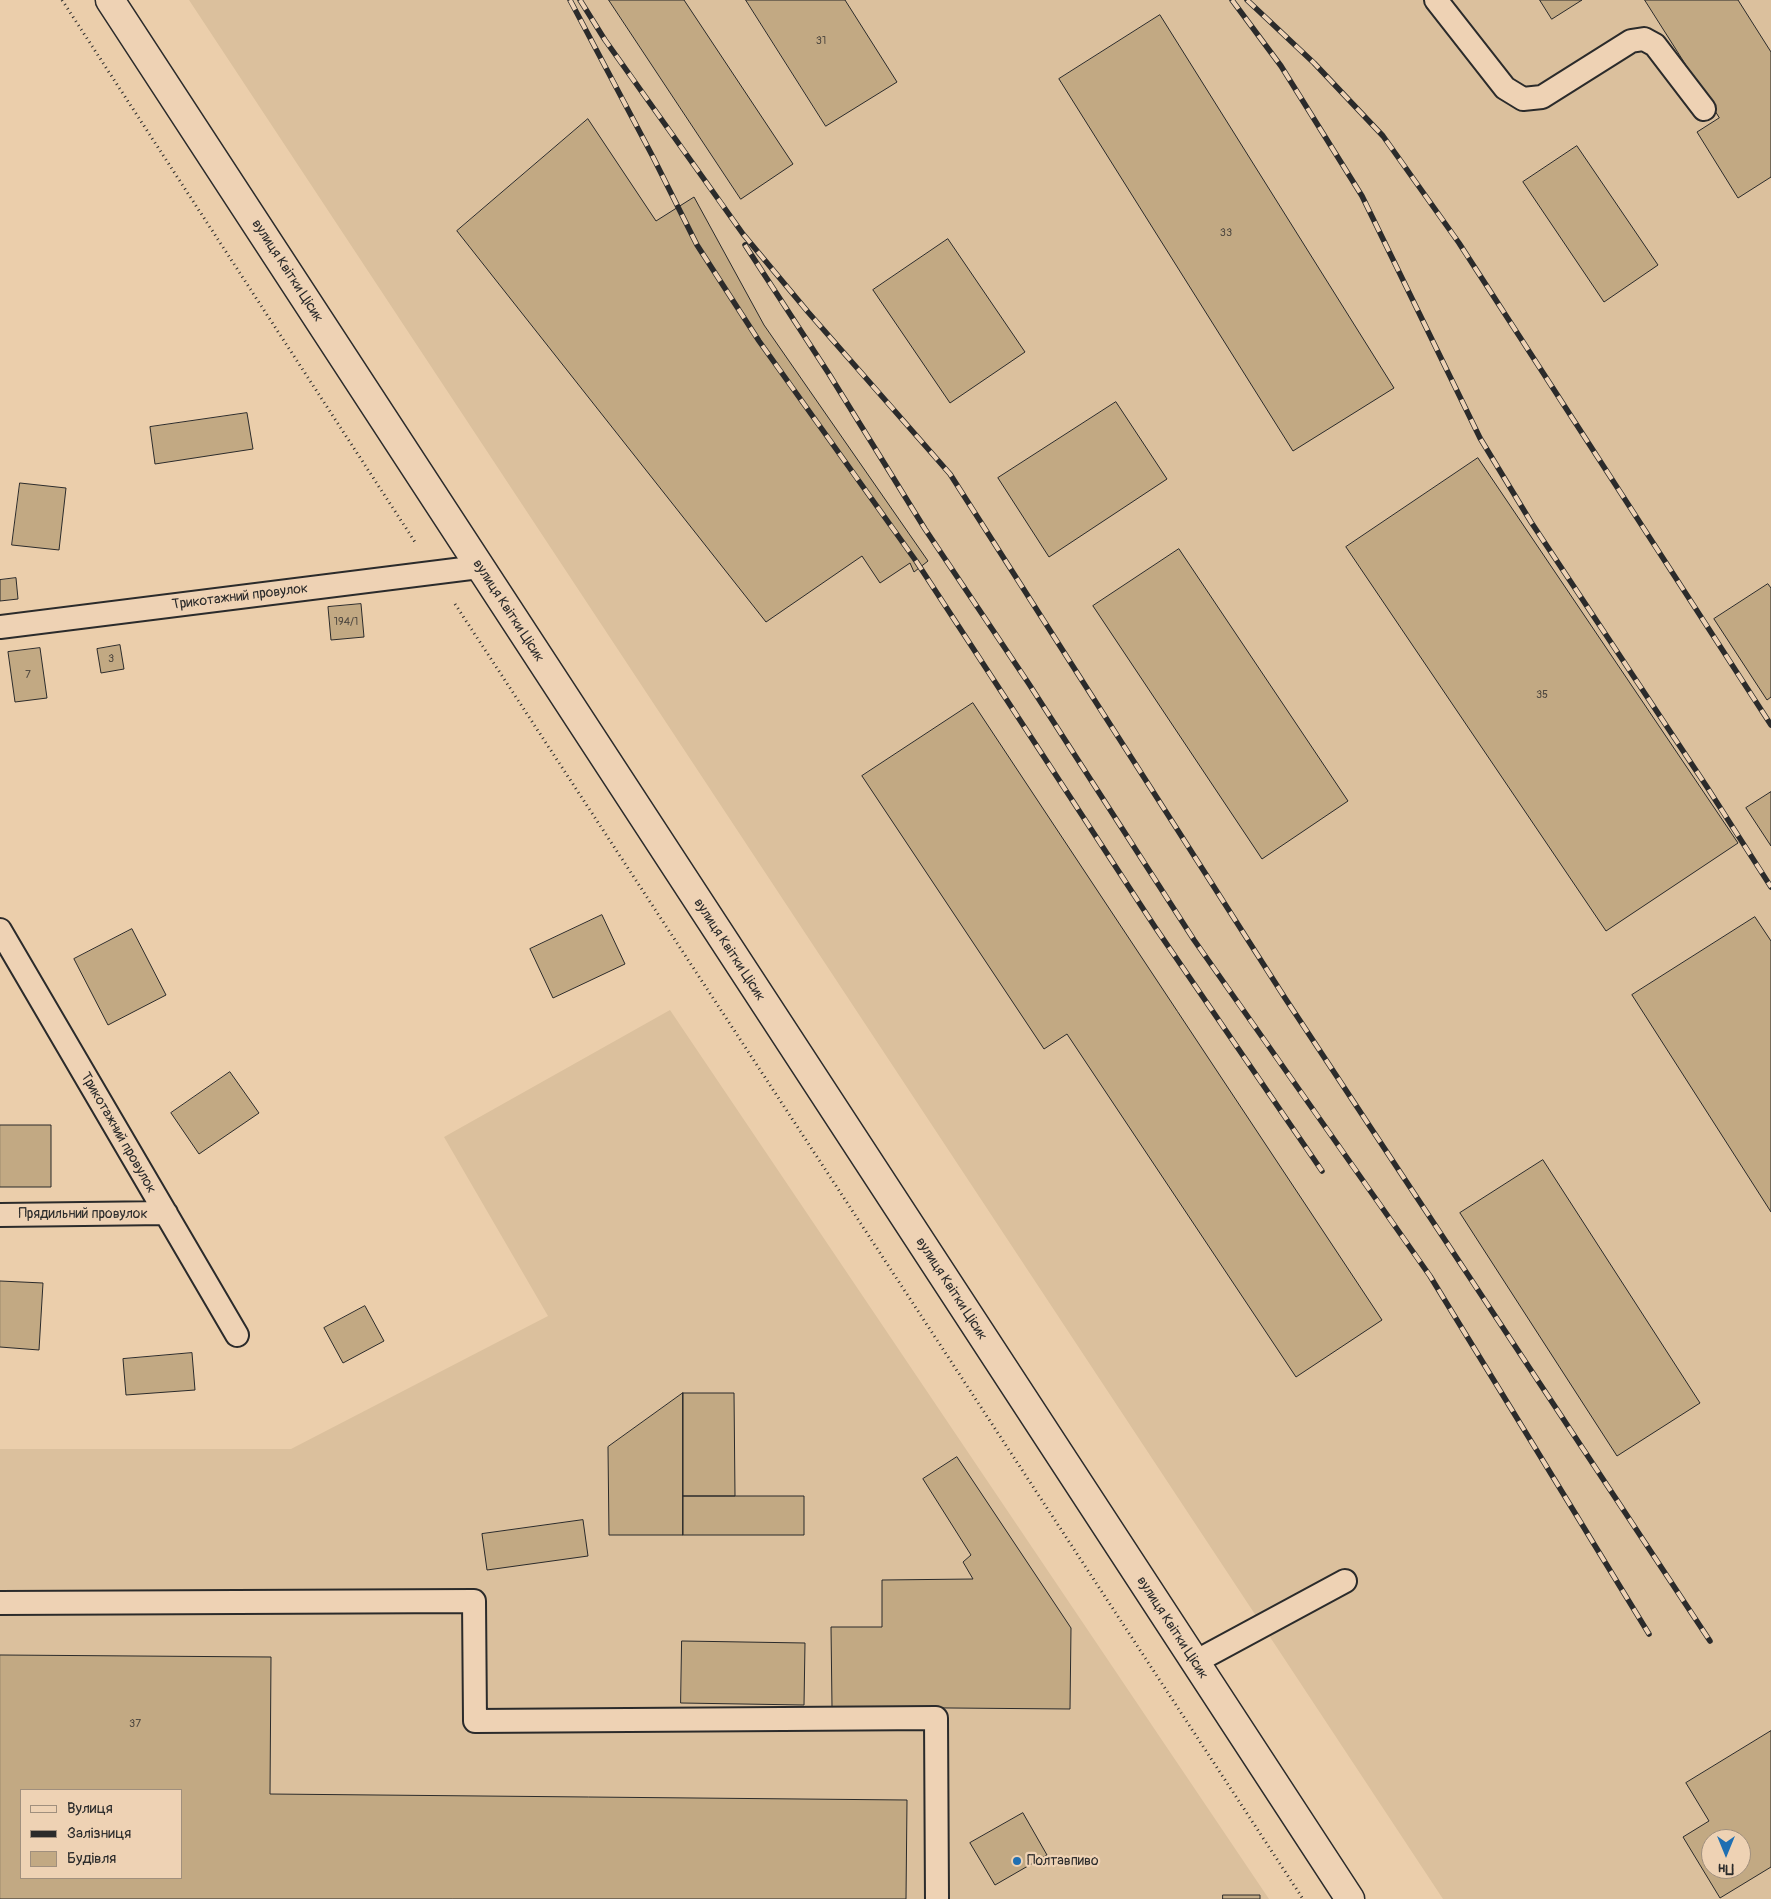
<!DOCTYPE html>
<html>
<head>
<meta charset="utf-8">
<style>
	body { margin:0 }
	#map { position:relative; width:1771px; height:1899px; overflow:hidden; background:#ebceab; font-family:Pangolin,sans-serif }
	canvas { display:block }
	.legend { position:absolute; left:20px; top:1789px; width:162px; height:90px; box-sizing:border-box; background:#eed2b4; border:1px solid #a08f7d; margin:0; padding:6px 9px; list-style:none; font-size:15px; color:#2b2b2b }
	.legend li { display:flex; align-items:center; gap:10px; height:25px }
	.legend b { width:25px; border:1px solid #a08f7d }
	.north { position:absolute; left:1701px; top:1829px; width:50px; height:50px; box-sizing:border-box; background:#eed2b4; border:1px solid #a08f7d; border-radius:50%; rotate:180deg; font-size:14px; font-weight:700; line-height:20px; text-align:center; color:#2b2b2b }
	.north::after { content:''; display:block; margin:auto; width:18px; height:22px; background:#1f6fb2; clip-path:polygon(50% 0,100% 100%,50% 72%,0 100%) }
</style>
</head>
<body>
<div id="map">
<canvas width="1771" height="1899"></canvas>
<ul class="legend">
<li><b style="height:6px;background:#eed2b4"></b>Вулиця</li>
<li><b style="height:6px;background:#2b2b2b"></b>Залізниця</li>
<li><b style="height:14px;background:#c2a983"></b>Будівля</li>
</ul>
<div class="north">Пн</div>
</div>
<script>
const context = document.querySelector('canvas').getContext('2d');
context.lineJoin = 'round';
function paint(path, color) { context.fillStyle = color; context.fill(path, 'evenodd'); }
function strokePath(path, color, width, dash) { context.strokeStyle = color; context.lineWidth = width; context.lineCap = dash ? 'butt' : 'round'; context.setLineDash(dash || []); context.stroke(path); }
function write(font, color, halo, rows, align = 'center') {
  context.font = font + ' Pangolin,sans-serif'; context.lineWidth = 4.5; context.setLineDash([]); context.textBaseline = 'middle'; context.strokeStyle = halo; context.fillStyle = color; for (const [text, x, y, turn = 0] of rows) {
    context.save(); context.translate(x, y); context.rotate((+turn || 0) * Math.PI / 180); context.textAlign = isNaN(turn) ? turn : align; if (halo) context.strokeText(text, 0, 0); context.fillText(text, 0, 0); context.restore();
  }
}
paint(new Path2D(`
	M189,0H1771V1899H1443ZM1711,1839H1741V1869H1711Z
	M670,1010L1269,1899H0V1449H291L548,1316L444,1137ZM21,1790H181V1878H21Z`), '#dbc09d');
const building = new Path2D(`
	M609,0H684L793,164L741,199Z
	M746,0H845L897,82L826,126Z
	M1540,0H1582L1552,19Z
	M1645,0H1738L1771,52V177L1738,198L1697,132L1719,118Z
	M1160,15L1394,388L1293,451L1059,79Z
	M588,119L656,221L694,197L764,325L928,561L914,572L910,563L880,583L862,556L766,622L457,231Z
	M1577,146L1658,265L1604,302L1523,182Z
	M948,239L1025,352L950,403L873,290Z
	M1116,402L1167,479L1049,557L998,478Z
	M247,413L253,449L155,464L150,427Z
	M1478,458L1738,843L1606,931L1346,547Z
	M20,483L66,488L59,550L12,545Z
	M1179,549L1348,801L1262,859L1093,606Z
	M16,578L18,599L0,601V580Z
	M1768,584L1771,588V697L1767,700L1714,619Z
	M361,604L364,637L331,640L328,607Z
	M120,645L124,669L101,673L97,649Z
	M40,648L47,698L15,702L8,652Z
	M973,703L1382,1320L1296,1377L1067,1034L1044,1049L862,776Z
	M1771,792V846L1746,808Z
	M602,915L625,964L553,998L530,949Z
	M1755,917L1771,941V1212L1632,995Z
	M132,929L166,995L108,1025L74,959Z
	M230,1072L259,1113L199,1154L171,1113Z
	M0,1125H51V1187H0Z
	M1543,1160L1700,1403L1617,1456L1460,1213Z
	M0,1281L43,1283L39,1350L0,1347Z
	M365,1306L384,1341L343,1363L324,1328Z
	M192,1353L195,1390L126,1395L123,1359Z
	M683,1393V1535H609L608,1447Z
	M683,1393H734L735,1496H683Z
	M957,1457L1071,1628L1070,1709L832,1707L831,1627H882V1580L973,1579L963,1562L971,1555L923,1479Z
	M683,1496H804V1535H683Z
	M583,1520L588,1556L487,1570L482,1534Z
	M682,1641L805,1643L804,1705L681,1703Z
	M0,1655L271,1657L270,1794L907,1800L906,1899H0ZM21,1790H181V1878H21Z
	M1771,1731V1867L1720,1898L1683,1837L1709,1821L1686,1783ZM1711,1839H1741V1869H1711Z
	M1023,1813L1047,1855L995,1885L970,1843Z
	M1223,1895H1260V1899H1223Z`);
paint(building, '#c2a983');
strokePath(building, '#2b2b2b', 1);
const service = new Path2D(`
	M1436,0L1505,88L1523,99L1542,97L1631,41L1644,39L1655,45L1704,109
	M0,627L479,567
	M0,930L237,1335
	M0,1215L166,1213
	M0,1603L474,1601L475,1721L936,1718L937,1899
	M1195,1662L1345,1581`);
const minor = new Path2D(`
	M110,0L1350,1899`);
strokePath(service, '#2b2b2b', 26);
strokePath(minor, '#2b2b2b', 31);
strokePath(new Path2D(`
	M62,0L415,542
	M455,604L1303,1899`), '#2b2b2b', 3, [1, 4]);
strokePath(service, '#eed2b4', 22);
strokePath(minor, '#eed2b4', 28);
const rail = new Path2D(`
	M570,0L653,157L697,245L759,341L916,561L1155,927L1322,1171
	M580,0L605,40L743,234L808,312L950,474L1285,998L1710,1641
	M1232,0L1281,66L1362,196L1480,438L1531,522L1707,787L1771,887
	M1247,0L1314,63L1383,136L1459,243L1771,725
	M745,245L829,374L925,529L1029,684L1194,940L1430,1276L1649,1634`);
strokePath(rail, '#2b2b2b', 5.5);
strokePath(rail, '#eed2b4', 4, [11]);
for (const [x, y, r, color] of [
	[1017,1861,5,"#1f6fb2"]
]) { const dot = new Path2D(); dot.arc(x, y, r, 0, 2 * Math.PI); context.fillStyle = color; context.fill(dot); strokePath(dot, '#eed2b4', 2); }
write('11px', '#514a41', null, [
	["31",821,41],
	["33",1226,233],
	["194/1",346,622],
	["3",111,659],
	["7",28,675],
	["35",1542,695],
	["37",135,1724]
]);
write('14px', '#2b2b2b', '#eed2b4', [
	["вулиця Квітки Цісик",287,271,57],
	["Трикотажний провулок",240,597,-7],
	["вулиця Квітки Цісик",508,611,57],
	["вулиця Квітки Цісик",729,950,57],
	["Трикотажний провулок",118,1133,60],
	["Прядильний провулок",83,1214],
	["вулиця Квітки Цісик",951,1289,57],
	["вулиця Квітки Цісик",1172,1628,57]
]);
write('14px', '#2b2b2b', '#eed2b4', [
	["Полтавпиво",1027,1861]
], 'left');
</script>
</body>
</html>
